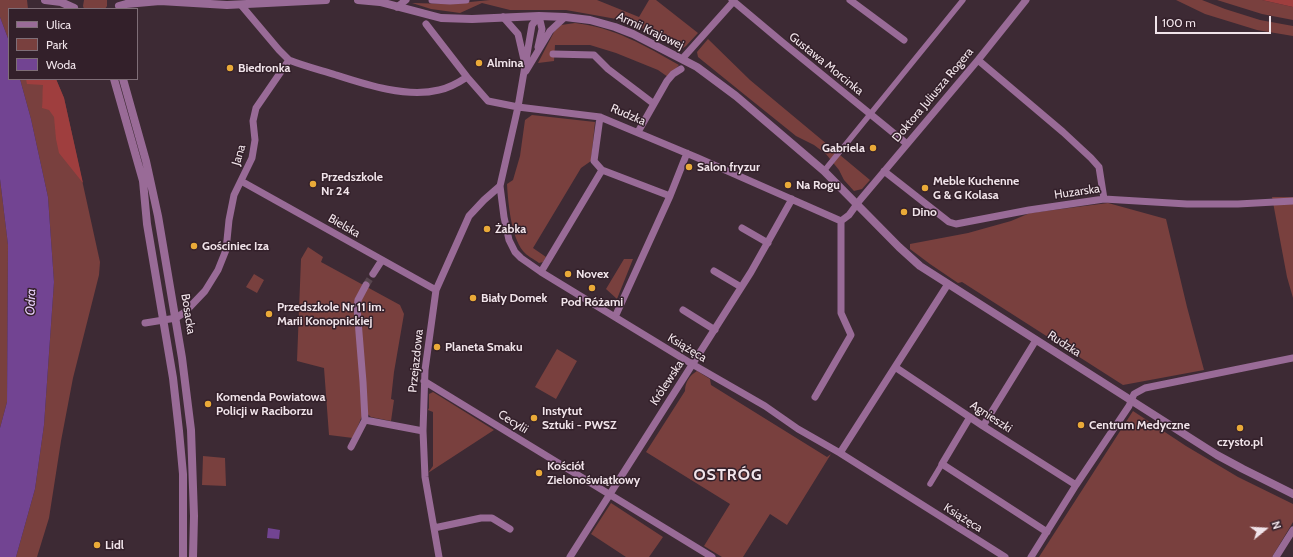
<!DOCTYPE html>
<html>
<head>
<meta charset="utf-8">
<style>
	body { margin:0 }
	#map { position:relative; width:1293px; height:557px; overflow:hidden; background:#3d2a34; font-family:Cabin,sans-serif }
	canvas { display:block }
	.legend { position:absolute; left:8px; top:8px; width:130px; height:72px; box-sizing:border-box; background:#33202a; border:1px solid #7f6e77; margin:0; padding:5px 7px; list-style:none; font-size:12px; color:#f1e4ea }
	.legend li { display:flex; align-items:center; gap:8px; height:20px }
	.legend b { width:20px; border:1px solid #7f6e77 }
	.north { position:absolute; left:1245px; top:509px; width:40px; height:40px; -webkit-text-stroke:3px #33202a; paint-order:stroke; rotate:72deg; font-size:11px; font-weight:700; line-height:16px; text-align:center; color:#f1e4ea }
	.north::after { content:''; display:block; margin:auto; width:14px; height:18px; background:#f1e4ea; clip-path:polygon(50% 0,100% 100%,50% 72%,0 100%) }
	.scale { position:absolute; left:1155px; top:16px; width:116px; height:18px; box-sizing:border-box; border:2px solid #f1e4ea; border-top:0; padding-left:5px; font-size:12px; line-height:14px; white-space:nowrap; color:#f1e4ea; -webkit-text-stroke:3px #33202a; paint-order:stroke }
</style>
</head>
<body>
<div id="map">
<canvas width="1293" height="557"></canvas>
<ul class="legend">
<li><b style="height:5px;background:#996b97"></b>Ulica</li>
<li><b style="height:11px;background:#79403e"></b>Park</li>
<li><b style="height:11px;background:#724492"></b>Woda</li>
</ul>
<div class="north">N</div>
<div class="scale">100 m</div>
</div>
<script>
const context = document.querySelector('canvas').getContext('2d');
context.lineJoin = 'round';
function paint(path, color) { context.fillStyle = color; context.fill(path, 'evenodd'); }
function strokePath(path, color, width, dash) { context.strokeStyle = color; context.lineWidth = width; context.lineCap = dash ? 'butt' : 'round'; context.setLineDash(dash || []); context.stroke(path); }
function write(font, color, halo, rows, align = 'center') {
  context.font = font + ' Cabin,sans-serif'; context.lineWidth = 3; context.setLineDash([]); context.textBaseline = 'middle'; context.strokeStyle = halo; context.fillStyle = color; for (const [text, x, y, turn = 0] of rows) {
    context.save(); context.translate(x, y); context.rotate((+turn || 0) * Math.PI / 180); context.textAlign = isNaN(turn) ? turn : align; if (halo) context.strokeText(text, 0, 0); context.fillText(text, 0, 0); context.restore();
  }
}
paint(new Path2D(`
	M0,0H27L28,9H9V41L0,17Z
	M84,0H107V6L105,9H84L83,6Z
	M490,0H597L639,17L649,0H656L698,33L686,46L683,48L649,31L622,20L566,10H510L482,3L460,13L431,9L412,3L450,4Z
	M1176,0H1202L1225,9L1260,20L1293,26V36L1257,30L1205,14Z
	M1217,0H1262L1293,7V20L1262,14Z
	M575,23C613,27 646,46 679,65L668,77L658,70L616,53L590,45H555L554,61L538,63L554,32L561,25Z
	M708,39L750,80L870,180L862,189L854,191L844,180L839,170L826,154L814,145L796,136L740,91L698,57L697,52Z
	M20,79H56L64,98L100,262L99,275L73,378L61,441L49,518L37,557H16L35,489L44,425L54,282L48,197L31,119Z
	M532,115L595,122L591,161L581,168L533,248L546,257L543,262L539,263C534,259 527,256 523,251C511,236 508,202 507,184L513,180L520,156L525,120Z
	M0,179L8,245L7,402L0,428Z
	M1272,197H1293V298L1287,277Z
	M1108,203L1166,219L1187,307L1204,370L1123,385L962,282L958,283L930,264L910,249V244L968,233L1011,221L1030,213Z
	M308,247L323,257L321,262L400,305L404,314L394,372L391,399L394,400L391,421L371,417L363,410L362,416L353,438L329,435L324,368L297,361L301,259Z
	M624,259H633L617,299L606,289Z
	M254,274L264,280L257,293L246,287Z
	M557,349L577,361L556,399L535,387Z
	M697,371L710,379L711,385L827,457L831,454L787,525L770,514L743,557H722L704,546L730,504L646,452L685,391C685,382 690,375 697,371Z
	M433,392L494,430L428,473L433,466V412L428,410L429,408V394Z
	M1133,411L1186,446L1238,477L1293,504V522L1272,557H1039Z
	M203,456L225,458L226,486L202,485Z
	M611,503L663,537L649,557H626L591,534Z`), '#79403e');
paint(new Path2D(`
	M1262,0H1293V7Z
	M26,79H56L64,98L83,183L59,153L56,139L54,117L49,110L42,108C43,100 42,93 43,85L27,84Z`), '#9f3e3e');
paint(new Path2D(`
	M0,17L9,41V79H20L31,119L48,197L54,282L44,425L35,489L16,557H0V428L7,402L8,245L0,179Z
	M268,528L280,530L279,539L267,538Z`), '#724492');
strokePath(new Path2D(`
	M366,285L373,274`), '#58464f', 7, [7, 3.5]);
strokePath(new Path2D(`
	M824,171L963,0
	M930,484L942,464`), '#996b97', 5.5);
strokePath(new Path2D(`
	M432,0L450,1L466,0
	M732,0L782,42L907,144
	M850,0L904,40
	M397,7L406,0
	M539,16L532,25L518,107L500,186L504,217L509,240L515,252L521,258L541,272L692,364L765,406L798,429L840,453L1005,557
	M503,17L518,34L524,60
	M426,24L467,77L488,101L518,107L600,117L698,158L841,221L849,215L860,200L978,60L1026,0
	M538,47L542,29L539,16
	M553,54L594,55L608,69L654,104
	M682,59L734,1
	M289,60C304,66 320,70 336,75C367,85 407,98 439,90C449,88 458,83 467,77
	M978,60L1063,132L1091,158L1099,167L1104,199
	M526,71L550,31L565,17
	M600,117L594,161L602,170L670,196
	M638,132L667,81L673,74L681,69
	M884,171L949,222L956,224L1029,210L1104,199L1187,204H1238L1293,201
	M241,181L436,290
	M742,228L768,243
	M714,271L741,287
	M541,272L602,170
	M373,274L382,260
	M366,285L358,300L357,308L363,382L365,420L423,431
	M683,310L715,330
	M615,317L670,196L687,153
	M145,323L176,318L185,312L205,291L218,270L226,250L229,220L234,195L252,158L255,140L253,121L256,108L289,60L279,50L241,5
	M895,367L983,426L1076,485
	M424,381L712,557
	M815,397L851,335L841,313V221
	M970,417L942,464L1047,532
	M983,426L1036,340
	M351,447L365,420
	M840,453L948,284
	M434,528L481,518H492L510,529
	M439,557L425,477L423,431L425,370L436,290L469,216L484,200L500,186
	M570,557L751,272L792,199
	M1031,557L1076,485L1129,406L1134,394L1145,388L1293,358
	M1276,557L1293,530`), '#996b97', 7);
strokePath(new Path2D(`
	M45,0L61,2L74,8
	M358,0L380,2L441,18L472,19L539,16L565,17L590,20L615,27L633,34L697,67L736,96L824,171L899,247L920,266L1217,455L1243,469L1293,494
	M119,6L126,4L160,1L227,5L326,0
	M114,79L143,181L147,224L173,378L179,431L183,474V557
	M123,79L146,161L158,216L182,358L191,430L194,516L193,557`), '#996b97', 8);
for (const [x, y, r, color] of [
	[479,63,4,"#eaaa38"],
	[230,68,4,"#eaaa38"],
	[873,148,4,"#eaaa38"],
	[689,167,4,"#eaaa38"],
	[313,184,4,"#eaaa38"],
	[788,185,4,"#eaaa38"],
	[925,188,4,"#eaaa38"],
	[904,212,4,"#eaaa38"],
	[487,229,4,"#eaaa38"],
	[194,246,4,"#eaaa38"],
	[568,274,4,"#eaaa38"],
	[592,288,4,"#eaaa38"],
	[473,298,4,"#eaaa38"],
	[269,314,4,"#eaaa38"],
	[437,347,4,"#eaaa38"],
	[208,404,4,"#eaaa38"],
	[534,418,4,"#eaaa38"],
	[1081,425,4,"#eaaa38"],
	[1240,428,4,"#eaaa38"],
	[539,473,4,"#eaaa38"],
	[97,545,4,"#eaaa38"]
]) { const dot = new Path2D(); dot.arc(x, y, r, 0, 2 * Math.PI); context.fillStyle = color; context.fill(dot); strokePath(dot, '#33202a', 1.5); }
write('12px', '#f1e4ea', '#33202a', [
	["Armii Krajowej",650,31,25],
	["Gustawa Morcinka",826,64,39],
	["Doktora Juliusza Rogera",933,95,-50],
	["Rudzka",628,115,23],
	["Jana",239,155,-73],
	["Huzarska",1077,192,-8],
	["Bielska",344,226,30],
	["Bosacka",188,314,81],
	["Rudzka",1064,344,33],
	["Książęca",687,348,31],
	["Przejazdowa",416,361,-84],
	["Królewska",667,383,-57],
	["Agnieszki",991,417,33],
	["Cecylii",513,422,32],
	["Książęca",963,518,32]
]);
write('bold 12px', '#f1e4ea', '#33202a', [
	["Almina",487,63],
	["Biedronka",238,68],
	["Gabriela",865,148,"right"],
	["Salon fryzur",697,167],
	["Przedszkole",321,177],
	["Nr 24",321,191],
	["Meble Kuchenne",933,181],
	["G & G Kolasa",933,195],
	["Na Rogu",796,185],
	["Dino",912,212],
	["Żabka",495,229],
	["Gościniec Iza",202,246],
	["Novex",576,274],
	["Biały Domek",481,298],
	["Pod Różami",592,302,"center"],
	["Przedszkole Nr 11 im.",277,307],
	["Marii Konopnickiej",277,321],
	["Planeta Smaku",445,347],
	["Komenda Powiatowa",216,397],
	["Policji w Raciborzu",216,411],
	["Instytut",542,411],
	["Sztuki - PWSZ",542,425],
	["Centrum Medyczne",1089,425],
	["czysto.pl",1240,442,"center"],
	["Kościół",547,466],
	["Zielonoświątkowy",547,480],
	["Lidl",105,545]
], 'left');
write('italic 13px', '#e7cffa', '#33202a', [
	["Odra",31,302,-88]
]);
context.letterSpacing = '1px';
write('bold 16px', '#f1e4ea', '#33202a', [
	["OSTRÓG",728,475]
]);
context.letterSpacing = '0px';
</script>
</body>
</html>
